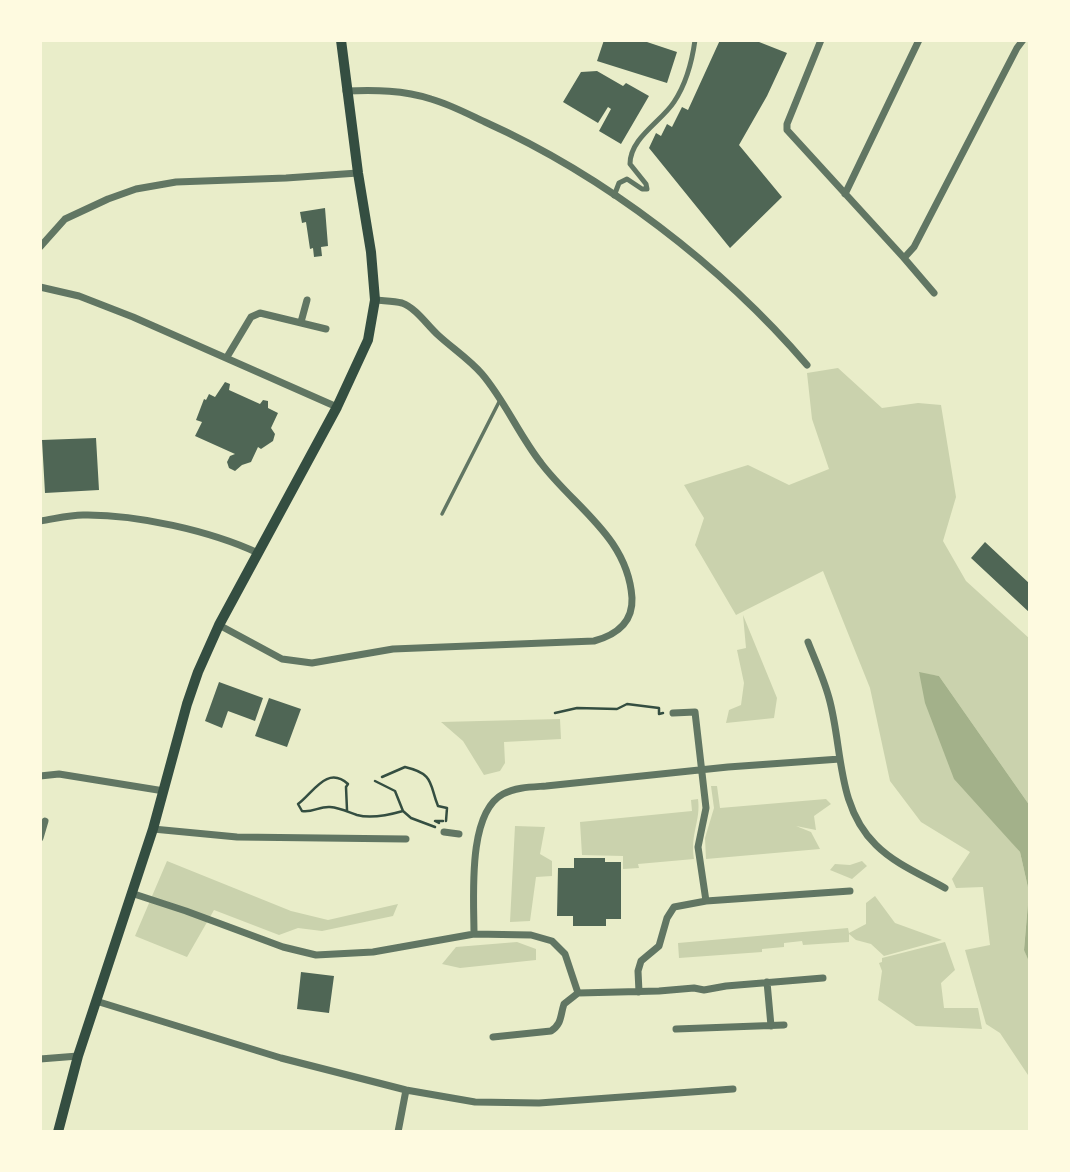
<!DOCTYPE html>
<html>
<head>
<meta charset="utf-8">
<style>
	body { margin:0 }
	#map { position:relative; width:1070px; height:1172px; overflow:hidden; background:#e9edc9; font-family:Quicksand,sans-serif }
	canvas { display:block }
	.frame { position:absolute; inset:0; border:42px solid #fefae0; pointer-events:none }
</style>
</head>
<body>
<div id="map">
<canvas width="1070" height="1172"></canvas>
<div class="frame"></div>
</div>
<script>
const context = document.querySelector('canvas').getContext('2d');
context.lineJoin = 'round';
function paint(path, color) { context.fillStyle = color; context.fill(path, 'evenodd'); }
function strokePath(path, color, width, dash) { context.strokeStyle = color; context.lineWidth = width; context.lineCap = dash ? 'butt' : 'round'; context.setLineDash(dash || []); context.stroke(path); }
paint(new Path2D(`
	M838,368L882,408L918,403L941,405L956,497L943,541L966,581L1030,639V806L939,676L919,673L998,825L1020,852L1029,892L1024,949L1030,964V1078L1000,1033L986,1024L965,950L990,945L983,887L956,888L952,879L970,852L921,822L890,781L870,688L823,571L736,615L695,545L704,518L684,485L748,465L789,485L829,469L812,419L807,373Z
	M743,615L777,698L774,718L726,723L729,710L741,705L744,683L737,650L746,648Z
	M560,719L561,739L504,742L505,763L500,771L484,775L463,741L441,722Z
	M711,786H717L720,808L826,799L831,804L814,816L816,830L796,826L811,832L820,849L706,859L705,838L714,808Z
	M698,799C701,821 690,833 694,859L638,864L639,868L623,869V856L582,855L580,822L692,811L691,800Z
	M515,826L545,827L540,854L552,861V876L536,877L530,921L510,922Z
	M167,861L291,911L328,920L398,904L393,916L322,931L298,928L279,935L214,910L187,957L135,936Z
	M862,861L867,866L852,879L830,870L835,864L850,865Z
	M875,896L895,923L942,940L884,956L871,944L856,940L849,934V942L803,945L802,941L784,943V947L762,949V952L679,958L678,943L848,928L849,933L866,924V903Z
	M517,942L536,949V960L460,968L442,964L456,947Z
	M945,942L955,970L941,983L944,1008H978L982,1029L916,1026L878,1000L882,971L879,963L882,962V958Z`), '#cad2ad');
paint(new Path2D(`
	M919,672L939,676L1030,806V964L1024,950L1029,892L1020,852L954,779L925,703Z`), '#a3b18a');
paint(new Path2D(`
	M604,40H641L677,52L667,83L597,61Z
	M720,40H754L787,53L767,96L739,145L782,197L730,248L649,148L656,133L661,136L667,124L672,127L682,107L688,110Z
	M597,71L623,86L626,83L649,96L621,144L599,131L611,109L608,107L598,123L563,102L581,72Z
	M325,208L328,246L321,247L322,256L314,257L313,248L310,249L306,222L302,223L300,212Z
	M225,382L230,384L229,390L260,404L263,400L268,401V408L278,413L271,428L275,434L273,441L261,449L258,447L251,462L242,465L235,471L229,468L227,462L230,456L235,454L195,436L202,422L196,420L204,399L206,400L209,394L215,397Z
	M96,438L99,490L45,493L42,440Z
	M985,542L1030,584V613L971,558Z
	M219,682L263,698L255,721L228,711L222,728L205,721Z
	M269,698L301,709L287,747L255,736Z
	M574,858H605V862H621V919H606V926H573V916H557L558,868H574Z
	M301,972L334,976L329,1013L297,1009Z`), '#4f6655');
strokePath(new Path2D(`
	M555,713L577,708L617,709L627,704L659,708V714L663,713
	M382,777L405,767C435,774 429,784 438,806L447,808L446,821
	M375,781L395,791L403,811
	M347,810L346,787L348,784C327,765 313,793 298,804L302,811C312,813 320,806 330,807C341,808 348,812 357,815C371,819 389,815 403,811L411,818L435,827
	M439,823L435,821H443`), '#344e41', 2.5);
strokePath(new Path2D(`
	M442,514L500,400`), '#617663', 3.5);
strokePath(new Path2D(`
	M614,196L619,183L627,179L642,189H647L646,184L630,164C630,138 661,122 674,102C686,84 692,62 695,40`), '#617663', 5);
strokePath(new Path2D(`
	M821,40L787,124V130L904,258L914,247L1017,48L1023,40
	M346,91C376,90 403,90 431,99C449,104 468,114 485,122C605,176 722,266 807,365
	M845,194L919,40
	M40,247L65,219L108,199L136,189L176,182L286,178L358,173
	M904,258L934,293
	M40,287L79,296L133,317L337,407
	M301,322L307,300
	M227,357L251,317L260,313L326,329
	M40,521C54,519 69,515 83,515C136,514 211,531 258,553
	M219,625L282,659L312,663L393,649L594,641C616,635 633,623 632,598C628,537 574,507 541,463C519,435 505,401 482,374C469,359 452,348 438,335C427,325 416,308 402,303C394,301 384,301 375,300
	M808,642C815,660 824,679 829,698C843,748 836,806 876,845C895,864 922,875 945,888
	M673,713L695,712L706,808L698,847L706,901
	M40,776L59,774L164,791
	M153,829L237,837L406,839
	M444,832L459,834
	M40,838L45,821
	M131,893L186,911L283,947L316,955L373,952L474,934L531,935L552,941L565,954L578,993
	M474,934C474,898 467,813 503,794C516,787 532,787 546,786L728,767L840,759
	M767,982L771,1026
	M639,992L638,971L641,961L659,946L667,918L674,907L706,901L850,891
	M578,993L659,991L694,988L704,990L726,986L823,978
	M96,1001L281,1058L406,1090L475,1102L539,1103L733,1089
	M676,1029L784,1025
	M493,1037L551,1031C562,1024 560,1016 564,1004L578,993
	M40,1059L78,1056
	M398,1132L406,1090`), '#617663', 7);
strokePath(new Path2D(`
	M58,1132L78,1056L153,829L187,704L198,672L219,625L337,407L368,340L375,300L371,252L358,173L341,40`), '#344e41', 10);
</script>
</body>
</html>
